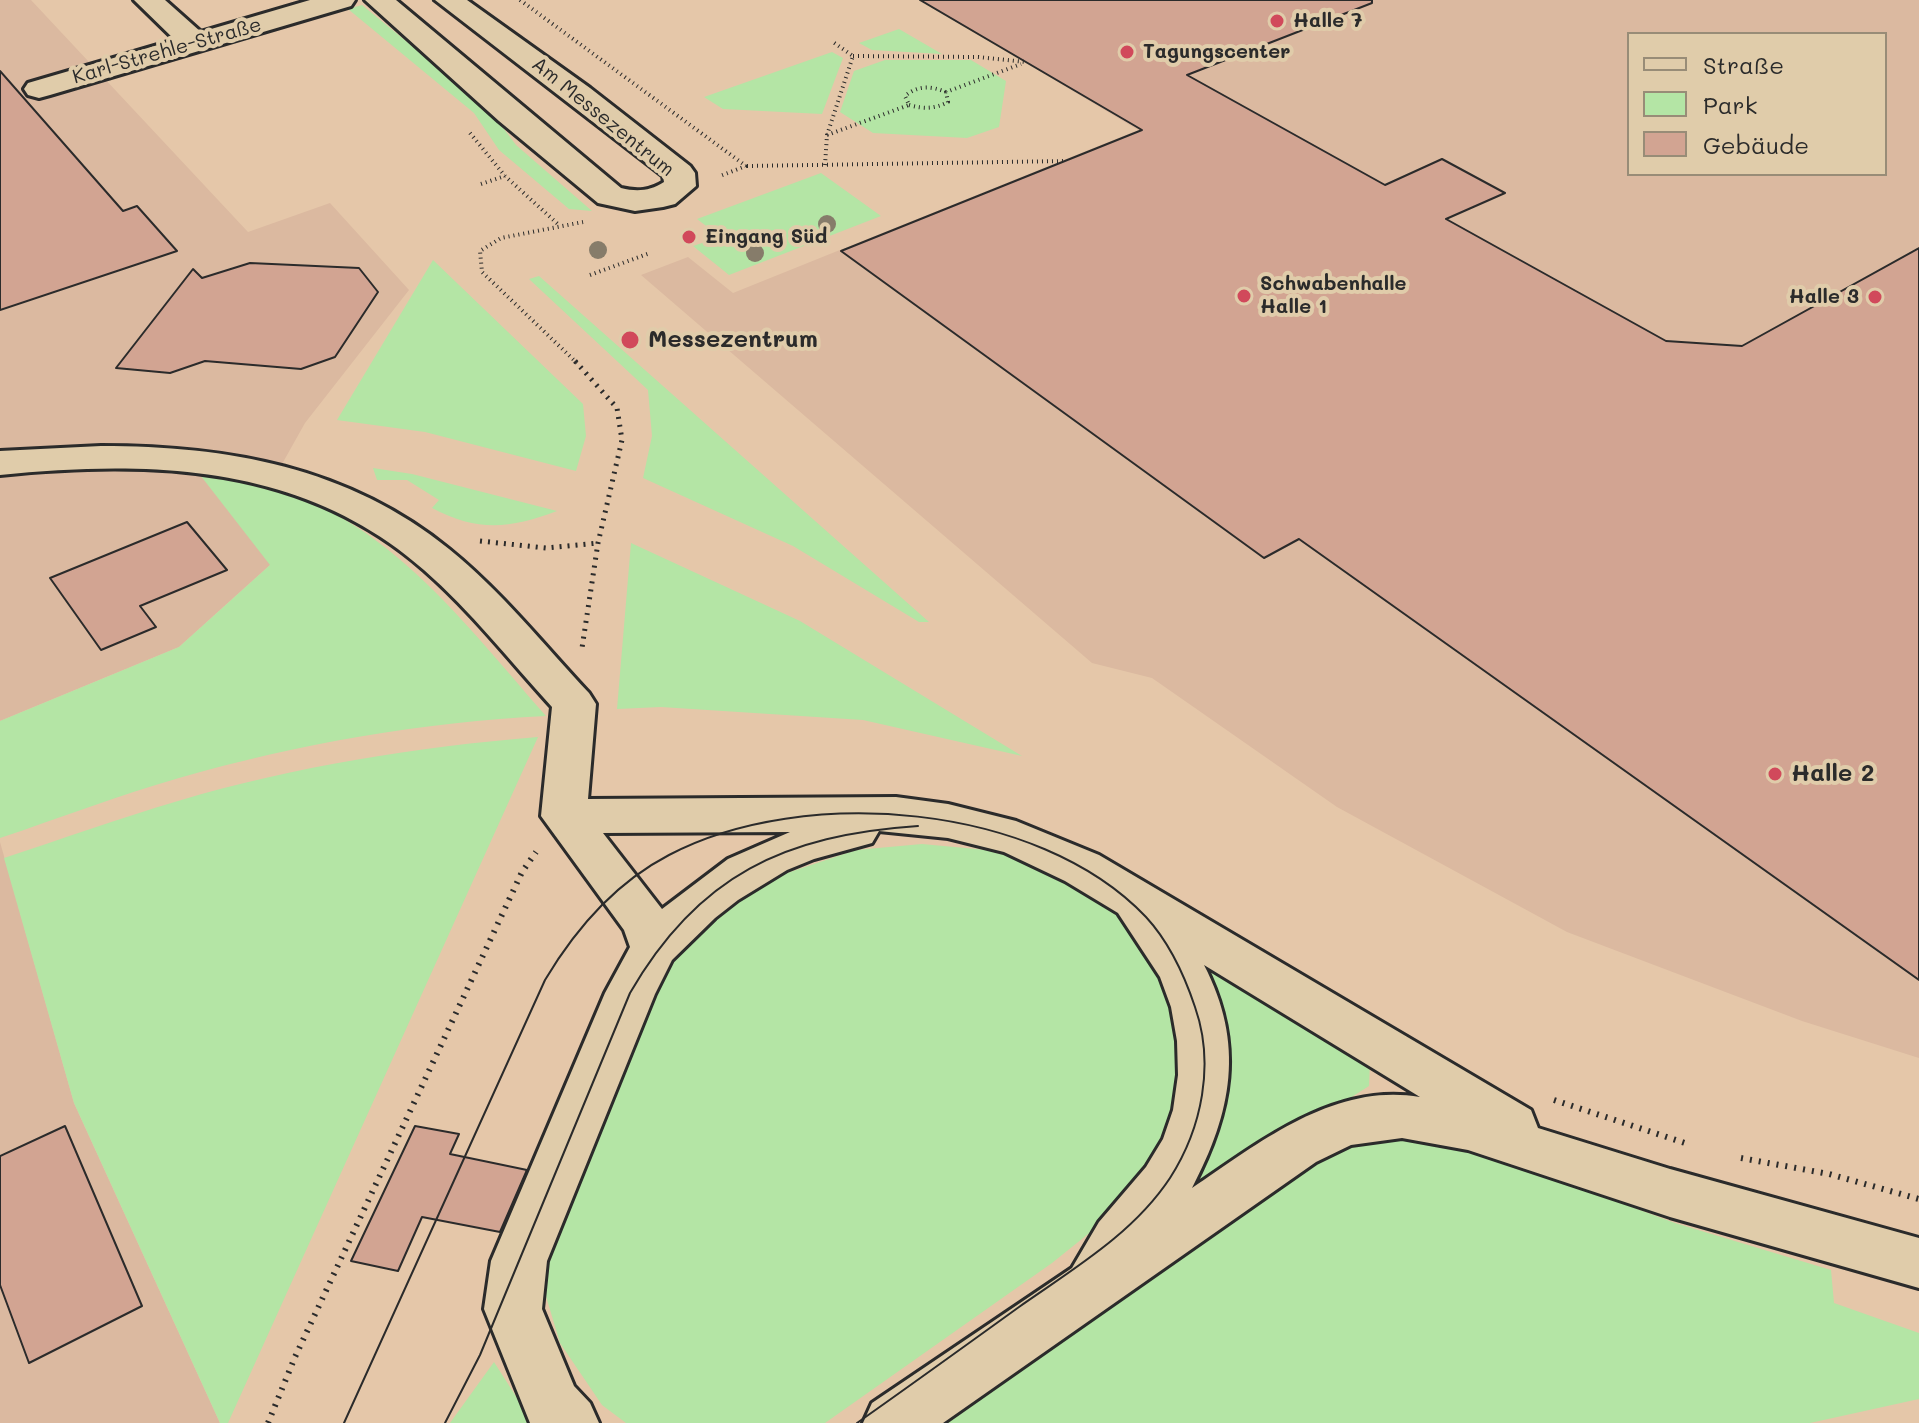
<!DOCTYPE html>
<html>
<head>
<meta charset="utf-8">
<style>
	body { margin:0 }
	#map { position:relative; width:1919px; height:1423px; overflow:hidden; background:#e5c7a9; font-family:Mali,sans-serif }
	canvas { display:block }
	.legend { position:absolute; left:1627px; top:32px; width:260px; height:144px; box-sizing:border-box; background:#e0ccaa; border:2px solid #988c77; margin:0; padding:10px 14px; list-style:none; font-size:24px; color:#2b2b2b }
	.legend li { display:flex; align-items:center; gap:16px; height:40px }
	.legend b { width:40px; border:2px solid #988c77 }
</style>
</head>
<body>
<div id="map">
<canvas width="1919" height="1423"></canvas>
<ul class="legend">
<li><b style="height:10px;background:#e0ccaa"></b>Straße</li>
<li><b style="height:22px;background:#b4e5a5"></b>Park</li>
<li><b style="height:22px;background:#d2a492"></b>Gebäude</li>
</ul>
</div>
<script>
const context = document.querySelector('canvas').getContext('2d');
context.lineJoin = 'round';
function paint(path, color) { context.fillStyle = color; context.fill(path, 'evenodd'); }
function strokePath(path, color, width, dash) { context.strokeStyle = color; context.lineWidth = width; context.lineCap = dash ? 'butt' : 'round'; context.setLineDash(dash || []); context.stroke(path); }
function write(font, color, halo, rows, align = 'center') {
  context.font = font + ' Mali,sans-serif'; context.lineWidth = 8; context.setLineDash([]); context.textBaseline = 'middle'; context.strokeStyle = halo; context.fillStyle = color; for (const [text, x, y, turn = 0] of rows) {
    context.save(); context.translate(x, y); context.rotate((+turn || 0) * Math.PI / 180); context.textAlign = isNaN(turn) ? turn : align; if (halo) context.strokeText(text, 0, 0); context.fillText(text, 0, 0); context.restore();
  }
}
paint(new Path2D(`
	M0,0H31L248,232L330,203L409,290L305,423L277,473L270,565L179,647L0,721Z
	M953,0H1919V1058L1802,1021L1567,932L1337,807L1152,678L1092,663L641,275L688,257L733,293L1138,130L932,7ZM1629,34H1885V174H1629Z
	M0,842L74,1103L220,1423H0Z`), '#dbb9a0');
paint(new Path2D(`
	M362,5L489,109L516,145L592,211L569,209L499,150L474,113L348,9Z
	M899,29L942,54L872,50L859,43Z
	M832,52L843,58L822,114L723,109L704,97Z
	M885,60H971L1006,81L999,127L967,138L873,133L840,112L854,71Z
	M821,173L881,216L729,275L693,246L711,240L714,232L697,219Z
	M433,260L583,404L586,436L576,471L425,432L337,420Z
	M539,276L929,622H919L793,546L643,478L652,436L648,390L529,279Z
	M373,468L412,474L557,511C509,529 478,532 432,508L439,500L407,480H377Z
	M197,471C364,488 444,599 546,716C423,722 297,744 179,778C119,795 60,818 0,838V721L179,647L270,565Z
	M631,543L800,621L1022,756L863,720L661,707L617,709Z
	M538,737L228,1423H220L74,1103L4,858C62,839 120,818 178,801C295,766 417,747 538,737Z
	M922,844L998,851L1045,869L1113,906L1172,976L1191,1097L1128,1202L1052,1263L825,1423H626L602,1405L560,1343L542,1283L550,1242L618,1078L650,1008L676,958L720,909L784,874L856,850Z
	M1196,952L1370,1062L1369,1086L1157,1221Z
	M1412,1135L1481,1151L1675,1223L1831,1270L1834,1303L1919,1333V1399L1810,1423H941L1337,1144Z
	M494,1362L533,1423H450Z`), '#b4e5a5');
const building = new Path2D(`
	M920,0H1372V3L1187,75L1385,185L1442,159L1505,193L1446,219L1666,341L1742,346L1919,248V980L1299,539L1264,558L841,251L1142,130Z
	M0,71L123,211L137,206L177,251L0,310Z
	M250,263L359,268L378,292L335,357L301,369L205,361L170,373L116,368L193,269L202,278Z
	M187,522L227,570L140,606L156,627L101,650L50,578Z
	M65,1126L142,1306L29,1363L0,1285V1156Z
	M415,1126L459,1134L450,1154L527,1170L500,1232L422,1217L398,1271L351,1261Z`);
paint(building, '#d2a492');
strokePath(building, '#2b2b2b', 2);
const minor = new Path2D(`
	M134,0H165L201,32L310,0H355L351,6L50,95L39,98L28,95L24,89L28,83L175,40Z
	M365,0H396L621,188C637,192 650,191 664,182L663,176L435,0H467L590,88L690,166L695,173L696,186L675,204L663,207L635,211L598,203L499,121Z
	M101,446C228,446 348,467 449,549C501,591 544,645 589,693L596,704L588,799L896,797L948,804L1016,821L1099,855L1531,1110L1538,1128L1670,1169L1919,1238V1288L1670,1217L1468,1150L1402,1138L1351,1145L1316,1162L943,1423H863L872,1403L1072,1268L1099,1222L1146,1167L1163,1139L1173,1110L1178,1075L1177,1041L1171,1007L1160,977L1118,913L1065,881L1004,852L948,838L879,831L872,843L814,859L787,870L738,900L715,918L672,960L655,994L547,1261L542,1309L574,1386L590,1403L599,1423H530L484,1309L491,1261L605,993L630,947L624,930L541,816L552,707C510,661 471,611 424,570C303,464 152,460 0,475V451ZM790,832L728,859L662,909L603,833ZM1204,965L1420,1097C1334,1082 1259,1143 1192,1188C1232,1112 1245,1044 1204,965Z`);
strokePath(minor, '#2b2b2b', 6);
strokePath(new Path2D(`
	M520,0L746,166L720,176
	M853,56L978,57L1026,62
	M909,105C923,109 935,109 948,102L946,92L1021,64
	M470,133L505,176L560,226
	M827,135L909,105L905,96C918,85 931,86 946,92
	M825,165L827,135L853,56L833,42
	M747,166L1066,161
	M481,184L505,176
	M590,275L650,253
	M577,363L482,272L480,251L501,238L583,222`), '#2b2b2b', 4, [1, 4]);
strokePath(new Path2D(`
	M575,361L617,408L622,440L598,543L582,648
	M480,541L546,548L598,543`), '#2b2b2b', 5, [2, 6]);
strokePath(new Path2D(`
	M1554,1100L1685,1143
	M1741,1158L1829,1174L1919,1199
	M268,1423L295,1357L522,872L536,852`), '#2b2b2b', 6, [2, 7]);
paint(minor, '#e0ccaa');
strokePath(new Path2D(`
	M344,1423L545,980C576,928 615,883 669,855C804,784 1038,803 1146,917C1170,943 1184,974 1195,1007C1215,1064 1202,1128 1170,1178C1133,1234 1073,1269 1019,1307C965,1346 911,1385 857,1423
	M445,1423L480,1355L630,993C698,875 785,835 918,826`), '#2b2b2b', 2);
context.fillStyle = '#867c6a';
for (const [x, y] of [
	[827,224],
	[598,250],
	[755,253]
]) { context.beginPath(); context.arc(x, y, 9, 0, 2 * Math.PI); context.fill(); }
for (const [x, y, r, color] of [
	[1277,21,8,"#d1495b"],
	[1127,52,8,"#d1495b"],
	[689,237,8,"#d1495b"],
	[1244,296,8,"#d1495b"],
	[1875,297,8,"#d1495b"],
	[630,340,10,"#d1495b"],
	[1775,774,8,"#d1495b"]
]) { const dot = new Path2D(); dot.arc(x, y, r, 0, 2 * Math.PI); context.fillStyle = color; context.fill(dot); strokePath(dot, '#e0ccaa', 3); }
write('bold 20px', '#2b2b2b', '#e0ccaa', [
	["Halle 7",1293,21],
	["Tagungscenter",1143,52],
	["Eingang Süd",705,237],
	["Schwabenhalle",1260,284],
	["Halle 1",1260,307],
	["Halle 3",1859,297,"right"]
], 'left');
write('20px', '#2b2b2b', '#e0ccaa', [
	["Karl-Strehle-Straße",167,51,-16],
	["Am Messezentrum",603,117,39]
]);
write('bold 24px', '#2b2b2b', '#e0ccaa', [
	["Messezentrum",648,340],
	["Halle 2",1791,774]
], 'left');
</script>
</body>
</html>
